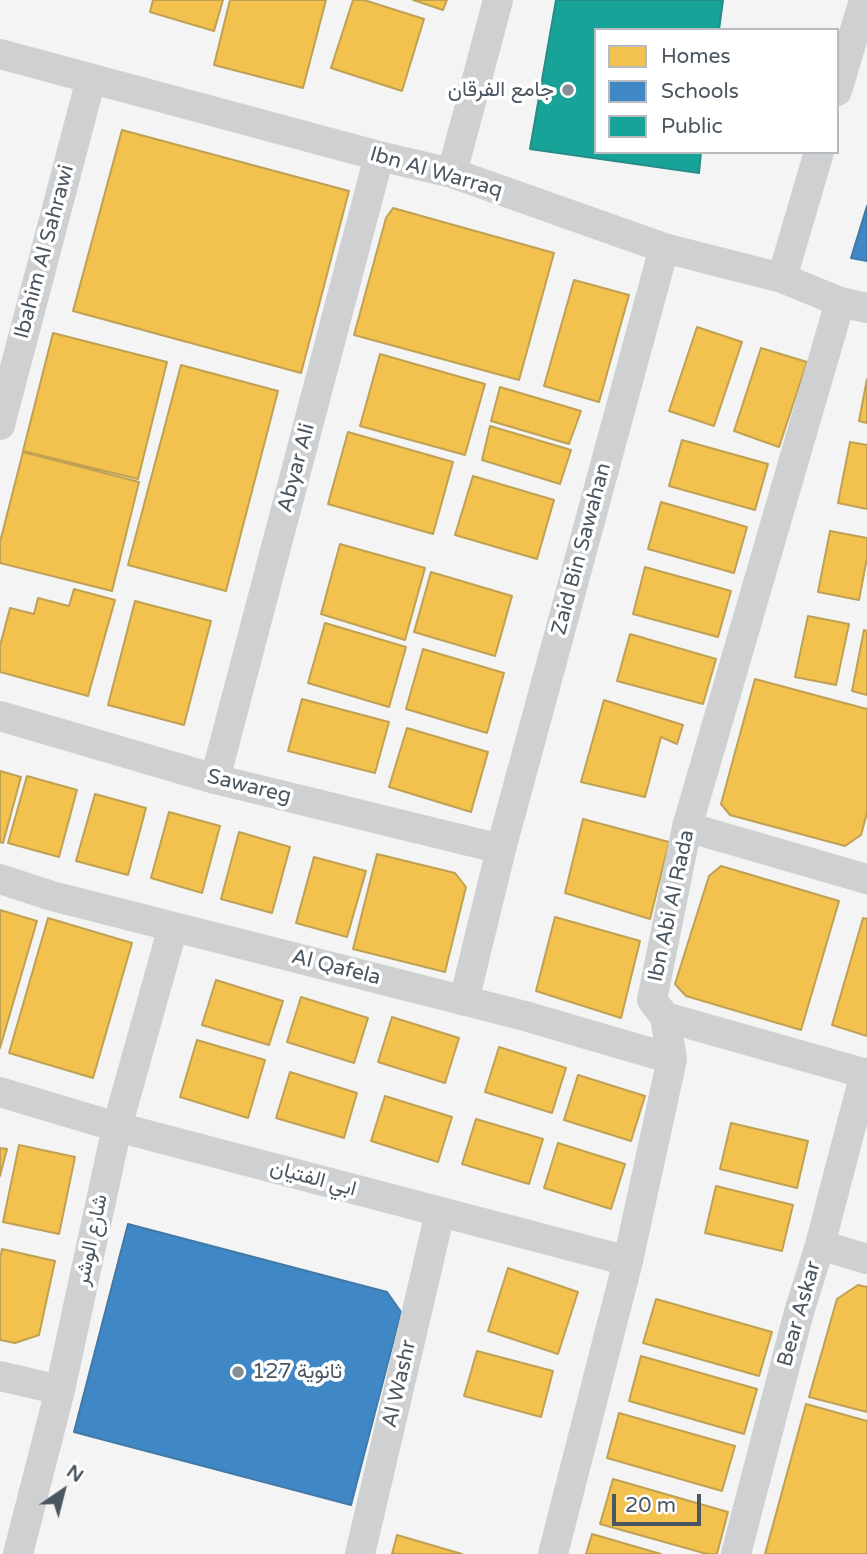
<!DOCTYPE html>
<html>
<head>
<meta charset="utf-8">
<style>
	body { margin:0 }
	#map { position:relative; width:867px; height:1554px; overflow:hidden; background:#f4f4f4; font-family:"Varela Round",sans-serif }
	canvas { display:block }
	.legend { position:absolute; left:594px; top:28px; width:245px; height:126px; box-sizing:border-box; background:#fff; border:2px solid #b7bbc0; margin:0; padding:9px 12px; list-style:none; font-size:21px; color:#4a5661 }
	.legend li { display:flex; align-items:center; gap:14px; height:35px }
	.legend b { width:35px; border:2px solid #b7bbc0 }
	.north { position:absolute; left:28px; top:1456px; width:70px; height:70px; -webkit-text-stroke:5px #fff; paint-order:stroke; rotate:35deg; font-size:19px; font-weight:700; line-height:28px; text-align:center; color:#4a5661 }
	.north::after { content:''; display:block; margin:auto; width:24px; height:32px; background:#4a5661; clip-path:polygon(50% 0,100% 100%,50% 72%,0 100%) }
	.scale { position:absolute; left:612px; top:1494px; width:89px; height:32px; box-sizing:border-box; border:4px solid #4a5661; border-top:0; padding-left:9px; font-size:21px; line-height:24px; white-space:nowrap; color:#4a5661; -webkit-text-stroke:5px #fff; paint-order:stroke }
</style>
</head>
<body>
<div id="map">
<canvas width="867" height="1554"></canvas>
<ul class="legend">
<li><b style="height:19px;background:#f2c14e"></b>Homes</li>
<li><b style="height:19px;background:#3f88c5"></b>Schools</li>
<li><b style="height:19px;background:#17a398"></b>Public</li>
</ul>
<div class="north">N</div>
<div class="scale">20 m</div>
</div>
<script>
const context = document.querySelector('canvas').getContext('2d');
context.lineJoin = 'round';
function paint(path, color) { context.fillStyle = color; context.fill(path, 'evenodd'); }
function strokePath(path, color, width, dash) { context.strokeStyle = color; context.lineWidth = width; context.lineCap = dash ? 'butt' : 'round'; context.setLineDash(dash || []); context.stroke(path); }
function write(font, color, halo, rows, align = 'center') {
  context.font = font + ' "Varela Round",Vazirmatn,sans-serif'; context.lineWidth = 7; context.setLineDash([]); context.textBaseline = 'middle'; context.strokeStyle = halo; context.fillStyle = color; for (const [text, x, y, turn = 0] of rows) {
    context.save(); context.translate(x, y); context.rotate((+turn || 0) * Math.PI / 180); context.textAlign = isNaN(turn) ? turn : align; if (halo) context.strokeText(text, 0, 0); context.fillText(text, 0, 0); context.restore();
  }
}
const homes = new Path2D(`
	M153,0H223L214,31L150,12Z
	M230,0H326L303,88L214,65Z
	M353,0H364L424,19L402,91L331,68Z
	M413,0H447L443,10Z
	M122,130L349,191L301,373L73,311Z
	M393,208L554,253L519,380L354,335L386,218Z
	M574,280L629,295L599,402L544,386Z
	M697,327L742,342L714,426L669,411Z
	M53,333L167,362L138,479L23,451Z
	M761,348L807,362L779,447L734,431Z
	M380,354L485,384L465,455L360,426Z
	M181,365L278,391L226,591L128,565Z
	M867,379V423L859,421Z
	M500,387L581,411L569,444L491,421Z
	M490,426L571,450L560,484L482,460Z
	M348,432L453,462L433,534L328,504Z
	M682,440L768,464L755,510L669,486Z
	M850,442L867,445V509L838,503Z
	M23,452L139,482L112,591L0,563V542Z
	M473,476L554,500L537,559L455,535Z
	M661,502L747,527L734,573L648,549Z
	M830,531L867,538V558L859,600L818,592Z
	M340,544L425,568L405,640L321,614Z
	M645,567L731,591L718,637L633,614Z
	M431,572L512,596L495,656L414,632Z
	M74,589L115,600L88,696L0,672V646L10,608L34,614L38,598L69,606Z
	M135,601L211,621L184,725L108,705Z
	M808,616L849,624L836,685L795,677Z
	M325,623L406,647L389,707L308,683Z
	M864,630L867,631V695L852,691Z
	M630,634L716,659L703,704L617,681Z
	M423,649L504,673L487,733L406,709Z
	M755,679L867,709V813L861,835L845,846L730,815L721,804Z
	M302,699L389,722L375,773L288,751Z
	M604,700L683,725L677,744L661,737L645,797L581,782Z
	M407,728L488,752L471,812L389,787Z
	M0,771L21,777L3,843L0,842Z
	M27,776L77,790L59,857L8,843Z
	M95,794L146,808L128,875L76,861Z
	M169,812L220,826L202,893L151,878Z
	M583,819L669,842L650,919L565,893Z
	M239,832L290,847L272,913L221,899Z
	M377,854L455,873L466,887L445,972L353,949Z
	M314,857L366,871L347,937L296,923Z
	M721,866L839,901L801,1030L686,996L675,984L709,876Z
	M0,910L37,921L0,1048Z
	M555,917L640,941L621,1018L536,991Z
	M48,918L132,943L93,1078L9,1053Z
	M863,918L867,919V1036L832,1025Z
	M216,980L283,1001L269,1045L202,1025Z
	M301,997L368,1018L354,1063L287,1042Z
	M392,1017L459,1038L445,1083L378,1062Z
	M197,1040L265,1060L248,1118L180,1097Z
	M499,1047L566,1068L552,1113L485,1092Z
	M290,1072L357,1093L344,1138L276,1118Z
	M578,1075L645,1096L631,1141L564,1120Z
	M385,1096L452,1117L438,1162L371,1141Z
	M476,1119L543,1139L529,1184L462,1164Z
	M731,1123L808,1141L797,1188L720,1169Z
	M558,1143L625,1164L611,1209L544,1188Z
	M19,1145L75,1157L59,1234L3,1222Z
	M0,1148L7,1149L0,1176Z
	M716,1186L793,1205L782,1251L705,1233Z
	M2,1249L55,1261L39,1335L15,1343L0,1340V1259Z
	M508,1268L578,1292L558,1354L488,1331Z
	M858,1285L867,1287V1412L809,1397L837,1299Z
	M656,1299L772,1332L759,1376L643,1343Z
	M477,1351L553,1371L541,1417L464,1396Z
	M641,1356L757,1389L744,1434L629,1401Z
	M806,1404L867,1421V1554H765Z
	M619,1413L735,1446L722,1491L607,1458Z
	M613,1479L728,1512L717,1554H707L600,1524Z
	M592,1534L661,1554H586Z
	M397,1535L462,1554H392Z`);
paint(homes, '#f2c14e');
strokePath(homes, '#c0a154', 2);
const schools = new Path2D(`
	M867,206V261L851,258Z
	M128,1224L387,1292L401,1312L351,1505L74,1432Z`);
paint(schools, '#3f88c5');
strokePath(schools, '#4279a7', 2);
const public = new Path2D(`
	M556,0H723L719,30H596V152H701L699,173L530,149Z`);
paint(public, '#17a398');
strokePath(public, '#268c88', 2);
strokePath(new Path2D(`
	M0,54L379,156L452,173L664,248L782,278L840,302L867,308
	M837,91L864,0
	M452,173L498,0
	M782,278L819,152
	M0,425L91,79
	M0,716L215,779L501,849
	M215,779L379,156
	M687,827L867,879
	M0,879L52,896L525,1016L672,1059
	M464,1001L501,849L664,248
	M665,1017L867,1074
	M0,1092L117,1127L628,1261
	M820,1245L867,1259
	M0,1376L60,1390
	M18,1554L60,1390L117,1127L173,927
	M360,1554L440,1213
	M553,1554L628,1261L672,1059L665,1017L652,1000L687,827L840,302
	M736,1554L799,1312L820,1245L865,1073`), '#ced0d2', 30);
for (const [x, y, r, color] of [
	[568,90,7,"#868d94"],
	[238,1372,7,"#868d94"]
]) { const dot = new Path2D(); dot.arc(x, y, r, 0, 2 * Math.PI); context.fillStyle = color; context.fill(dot); strokePath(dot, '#fff', 2.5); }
write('21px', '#4a5661', '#fff', [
	["جامع الفرقان",554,90],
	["ثانوية 127",252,1372,"left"]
], 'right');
write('21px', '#4a5661', '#fff', [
	["Ibn Al Warraq",436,173,16],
	["Ibahim Al Sahrawi",45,252,-75],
	["Abyar Ali",297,468,-75],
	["Zaid Bin Sawahan",582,549,-75],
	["Sawareg",249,787,14],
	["Ibn Abi Al Rada",672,906,-78],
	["Al Qafela",336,968,14],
	["ابي الفتيان",313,1179,15],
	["شارع الوشر",92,1240,-78],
	["Bear Askar",800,1314,-74],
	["Al Washr",400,1384,-77]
]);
</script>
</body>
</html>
